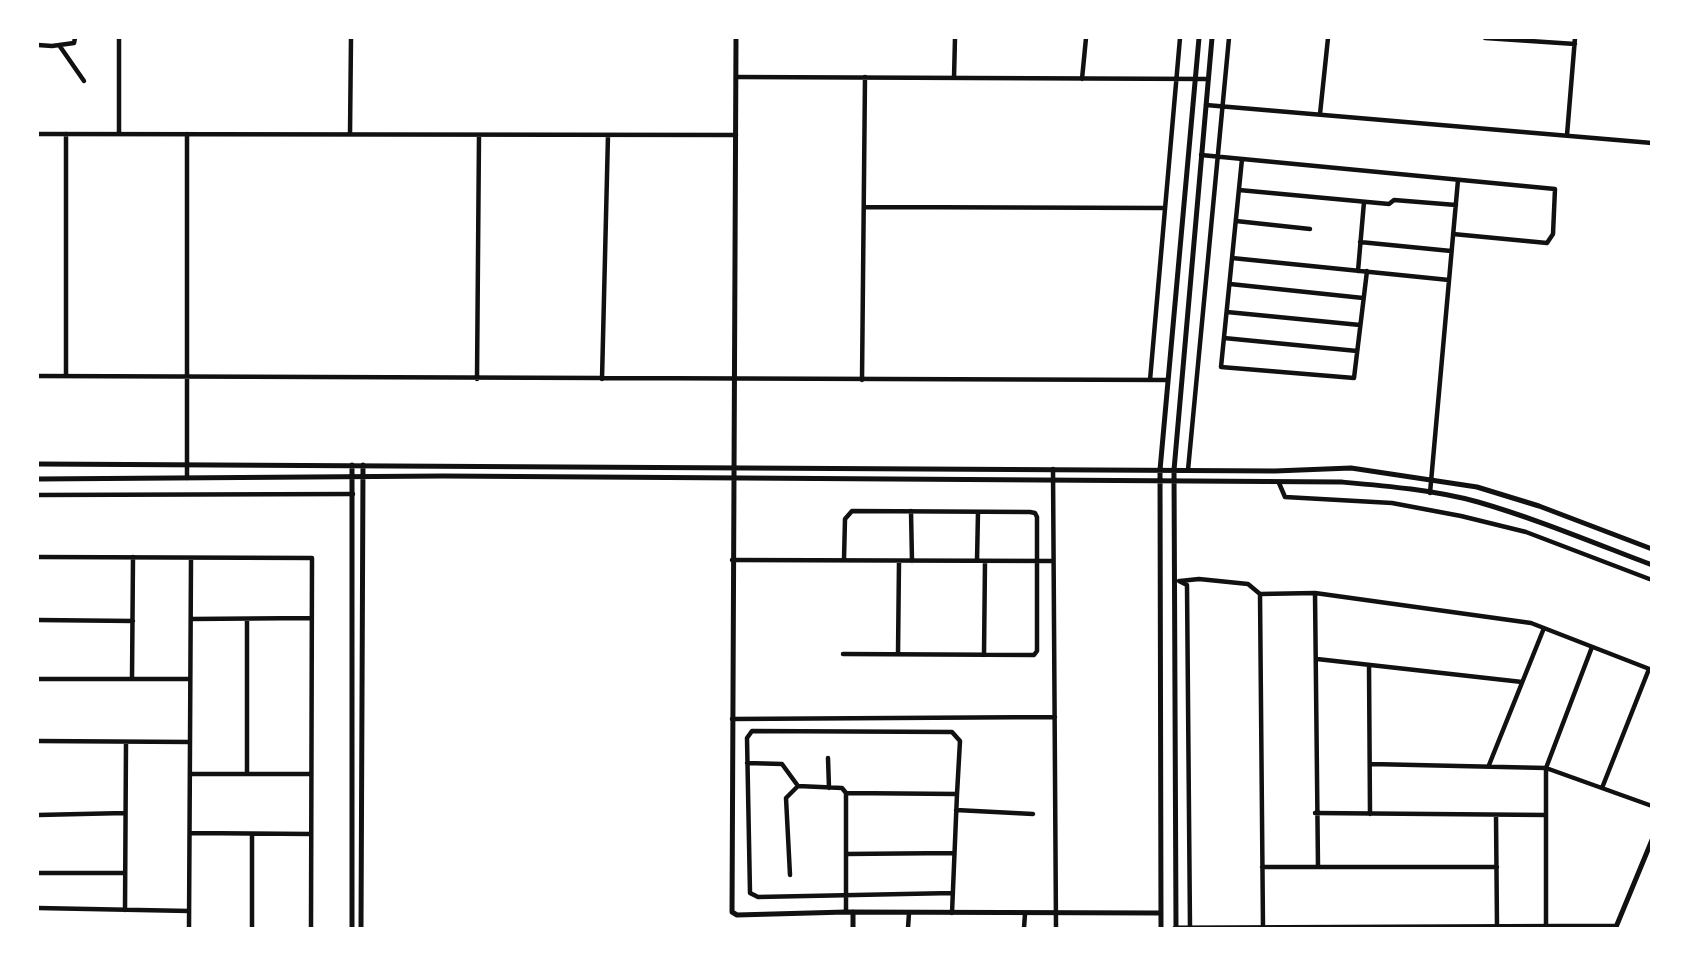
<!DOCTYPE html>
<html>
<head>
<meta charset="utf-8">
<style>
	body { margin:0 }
	#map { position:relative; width:1689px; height:966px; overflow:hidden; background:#fff; font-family:Figtree,sans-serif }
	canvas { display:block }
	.frame { position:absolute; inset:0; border:39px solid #fff; pointer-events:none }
</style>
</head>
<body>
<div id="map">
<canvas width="1689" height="966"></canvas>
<div class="frame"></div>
</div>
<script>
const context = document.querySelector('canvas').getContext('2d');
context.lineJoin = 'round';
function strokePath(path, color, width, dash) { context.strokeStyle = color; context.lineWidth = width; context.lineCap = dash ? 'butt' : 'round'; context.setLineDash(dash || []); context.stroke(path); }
strokePath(new Path2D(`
	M1485,38L1575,44
	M38,45L52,46L74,43L75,38
	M59,45L84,81
	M736,77L1208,79
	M954,78L955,38
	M1082,79L1086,38
	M1206,105L1652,143
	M1320,114L1328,38
	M38,134L736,135
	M119,134V38
	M187,134V478
	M350,134L351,38
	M1567,135L1575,38
	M1201,155L1555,189L1553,234L1547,243L1453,234
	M1242,159L1221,367L1354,378L1367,271
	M1239,190L1389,204L1394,200L1456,205
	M864,207L1165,208
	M1236,221L1310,229
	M1360,242L1451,251
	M1232,258L1449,280
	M1358,271L1364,202
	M1230,284L1363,298
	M1227,312L1360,325
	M1224,338L1357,351
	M38,376L1167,380
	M66,376V134
	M477,379L479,135
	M602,379L608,135
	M862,380L865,77
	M1150,380L1180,38
	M1053,469L1056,928
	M1188,470L1229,38
	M1279,483L1285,497L1392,503L1461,516L1526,532L1652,580
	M1430,493L1458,180
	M38,495L353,494
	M911,511L912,561
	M38,557L312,558L311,928
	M732,560L1053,561
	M977,561L978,512
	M1179,581L1187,585L1190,928
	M1180,581L1199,579L1248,584L1260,594L1315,593L1531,623L1652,670
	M1315,593L1318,867
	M1260,594L1263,928
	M191,619L311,618
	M247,619V774
	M38,620L133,621
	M843,654L1034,655L1037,651V517L1035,513L1030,512L852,511L845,519L844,559
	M898,654L899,561
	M984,655L985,561
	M1317,659L1522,682
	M1369,665L1370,814
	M38,679H190
	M132,679L133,557
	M732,719L1055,717
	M38,741L190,742
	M828,758L829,788
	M747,763L782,764L798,786
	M1371,764L1546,768L1652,806
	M1489,765L1544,628
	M190,774H311
	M1602,788L1649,669
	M956,810L1033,814
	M1315,813L1546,815
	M38,815L125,813
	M1496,815L1497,928
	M190,833L311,834
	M252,834V928
	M846,854L954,853
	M1262,867H1497
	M38,873H125
	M790,875L786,798L798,786L842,788L846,793
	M953,893L758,897L750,893L747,738L752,731L952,732L960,741L957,794
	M38,908L189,911
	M125,910L126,742
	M846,912V793L957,794L952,913
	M1546,927V768L1592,647
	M189,928L191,558
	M908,928L909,913
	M1024,928L1025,914`), '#111', 4.5);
strokePath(new Path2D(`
	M736,38L732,912L737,915L846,912L1160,913
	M38,464L1275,471L1351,468L1477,487L1539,506L1652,549
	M38,479L443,476L1341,482C1387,486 1434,490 1478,502C1537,519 1594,543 1652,565
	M1616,927L1652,840
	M352,928V465
	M361,928L363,465
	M853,928V912
	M1161,928L1160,470L1199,38
	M1175,928L1616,926
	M1176,928L1174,470L1212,38`), '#111', 5);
</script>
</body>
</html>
